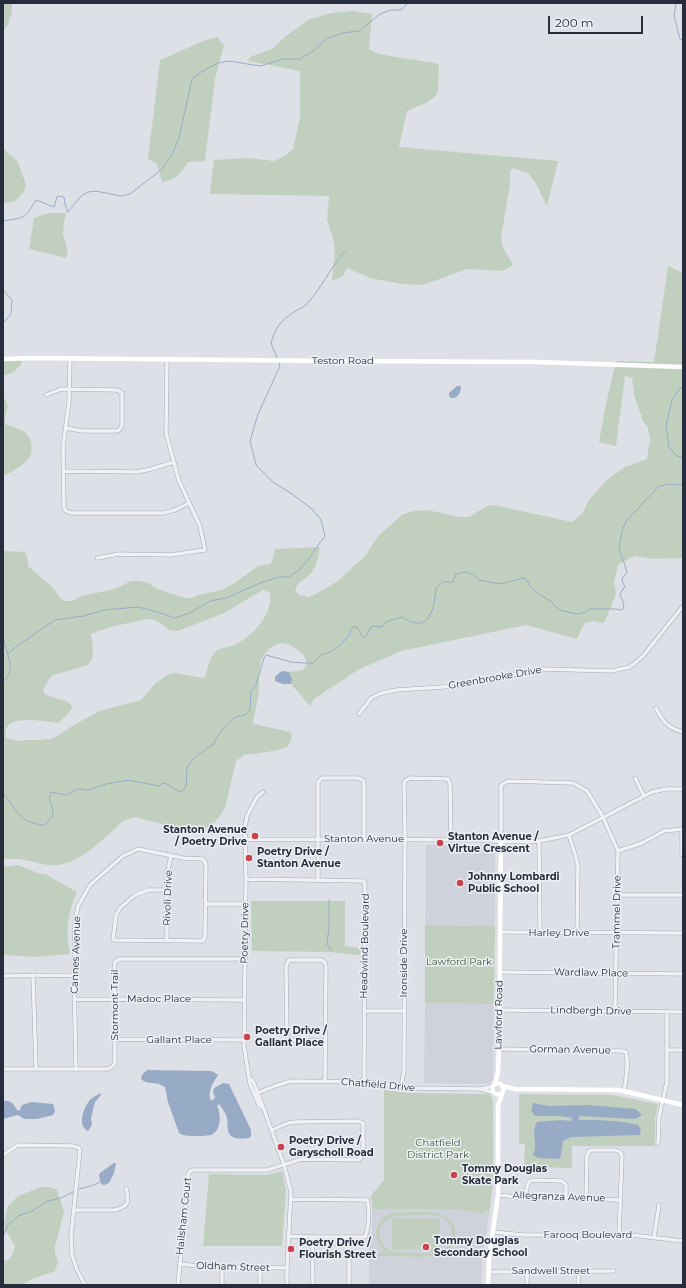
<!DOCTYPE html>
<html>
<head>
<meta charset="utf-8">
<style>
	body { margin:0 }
	#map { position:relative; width:686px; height:1288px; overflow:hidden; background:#dde0e6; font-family:Montserrat,sans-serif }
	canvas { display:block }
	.frame { position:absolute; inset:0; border:4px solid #272d3c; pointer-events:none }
	.scale { position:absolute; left:548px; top:16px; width:95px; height:18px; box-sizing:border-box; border:2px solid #272d3c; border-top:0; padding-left:5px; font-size:12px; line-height:14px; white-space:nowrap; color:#272d3c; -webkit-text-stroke:3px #eceff4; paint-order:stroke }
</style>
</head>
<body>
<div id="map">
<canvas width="686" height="1288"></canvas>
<div class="frame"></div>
<div class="scale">200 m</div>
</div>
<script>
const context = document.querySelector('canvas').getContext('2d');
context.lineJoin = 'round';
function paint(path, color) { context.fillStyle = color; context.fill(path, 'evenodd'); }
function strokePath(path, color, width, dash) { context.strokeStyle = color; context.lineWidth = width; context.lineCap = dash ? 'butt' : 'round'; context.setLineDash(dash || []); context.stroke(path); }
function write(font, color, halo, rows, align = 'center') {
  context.font = font + ' Montserrat,sans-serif'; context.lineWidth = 3; context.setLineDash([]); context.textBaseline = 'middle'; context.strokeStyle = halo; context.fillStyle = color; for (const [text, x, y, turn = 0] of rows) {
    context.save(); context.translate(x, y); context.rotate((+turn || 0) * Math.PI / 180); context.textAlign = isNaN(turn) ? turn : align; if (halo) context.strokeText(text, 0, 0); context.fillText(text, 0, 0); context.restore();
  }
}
paint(new Path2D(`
	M426,845H494L495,848V926L425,925Z
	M425,1003L494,1004L493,1080L491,1082L488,1084L424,1083Z
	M372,1209L461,1210L482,1214L490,1210L483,1253L481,1285H369V1241H372Z`), '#cfd2db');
paint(new Path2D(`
	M3,3H12C12,12 11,21 5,29L3,30Z
	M353,11L372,14L369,49C374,56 427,61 439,64L438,90L436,96L426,103L407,111L399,147L558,161L547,206L535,182L528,173L513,168L510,172V185L501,237L503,248L513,264L512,266L503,271L467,269L423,285L401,284L370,278L347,268L343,276L332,281L335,252L333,238L327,220L329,196L210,194L214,160L248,158L274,161L286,155L293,149L300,118V71L248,61L250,57L272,49L286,36L310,19L332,13Z
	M217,37L224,45L215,79L205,161L188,162C180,174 177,180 162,182L157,164L148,159L160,60L206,40Z
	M3,148L18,162L26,185L24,192L15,201L3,204Z
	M49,213H66C65,219 63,226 63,233C63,242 71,249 66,258L29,249L34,218Z
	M668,266L683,273V558L654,559L634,556L618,565L614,582L616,594L606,619L603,623L592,621L584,624L577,639L526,625L401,651L358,670L314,699L310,706L291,684L292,679L289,672L303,670L307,664C305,654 300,650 290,645C282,642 279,643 272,647C254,658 261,681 258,698C257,706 254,714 253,722L254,724L290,732L292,735C291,738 290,744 288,746C282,751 252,754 244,755L236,761L226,804L222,813L211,826L192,832L135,817L123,821C107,836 80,863 58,865C44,866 32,861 18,859C13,859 8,859 3,859V551L25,552L28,560V566L54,589L61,599L65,601H72L81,596L115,589L131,581H139L148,583L156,588L172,594L185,598H192L198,595L219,591L233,584L258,566L270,564L272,561L275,549L320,547C319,555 317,566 312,572C305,580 298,581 295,591L299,595L308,597L316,594L338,581L366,555L378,536L403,514L414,511L427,510L460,517H469L487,506L494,505L572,522L582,514L589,500L607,480L625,467L647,459L650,438L648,428L643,421L634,395L632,378L625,376L616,446L599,442L606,404L616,361L654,362ZM263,590L270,593C273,613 255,634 238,643C232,647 221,647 215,652C209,658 208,670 204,678L175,673L169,674L156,683L141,700L100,711L72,726L59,735L51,739L40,740H25L19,741L6,738C0,711 46,722 59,723L71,710L72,707C69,697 50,701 43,691L50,677L54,675L88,665C96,657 92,644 91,634L110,627L147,619L154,620L162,624L169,630L178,631L224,613Z
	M3,357L22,359L21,365L12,373L3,376Z
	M3,395L8,406L5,417V424L24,431L30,438C31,443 32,449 31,454C29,463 11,472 3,476Z
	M18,865L40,874H45L77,892C67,912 66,933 70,954L36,957L3,955V867Z
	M251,901H345V946L361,948L360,955L329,952L252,951Z
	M425,925L495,926L494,1004L425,1003Z
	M384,1090L410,1093L488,1094L491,1096L493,1100C493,1136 495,1175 490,1210L482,1214L461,1210L372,1209V1201L370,1197L384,1180Z
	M519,1094L612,1095L658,1104L655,1118V1146H572V1168L524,1167L525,1144H519Z
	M282,1171L286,1191L282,1246H203L209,1174L266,1175Z
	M41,1187H51L57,1190L64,1211L55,1247V1253L58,1261L55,1271L32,1279L22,1285H3V1261L9,1260L12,1255L15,1246L5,1229L4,1223L8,1206L18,1196Z
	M394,1212C414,1213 460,1205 455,1238C454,1245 450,1251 443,1254C431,1259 393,1256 379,1256L378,1253L383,1252L384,1251C371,1236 374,1218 394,1212ZM396,1216C408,1216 425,1214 437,1216C448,1218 455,1229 451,1239C449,1246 445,1250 438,1252C428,1255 406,1252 395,1252C374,1245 374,1221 396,1216Z
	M392,1218L440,1219L439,1250L392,1249Z`), '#c1d0be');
paint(new Path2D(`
	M457,386H460L461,388C460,394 457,399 451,398L449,396V393Z
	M284,671L289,672L292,679L291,684H283L275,681V677L280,672Z
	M147,1070L212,1071L218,1075C213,1083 207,1092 211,1101L215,1098L213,1092L214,1088L223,1083L229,1084L251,1130V1136L249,1138C242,1139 230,1140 228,1131C227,1127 228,1122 227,1118C226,1113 222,1108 219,1104L217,1106C221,1114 222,1130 211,1135C206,1136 199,1136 195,1136C189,1136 184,1136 179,1133L168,1102L165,1087C155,1080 148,1086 141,1079L142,1075Z
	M101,1093V1095L95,1102L91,1118L92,1125L88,1131C77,1126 83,1108 90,1100C92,1097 98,1095 101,1093Z
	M3,1101C13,1100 13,1105 18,1111L20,1110L22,1105L31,1102L53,1104L55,1111L53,1115L37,1119H24L18,1115L3,1119Z
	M533,1103L549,1106L588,1105L636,1109L642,1115L635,1119L579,1116V1120C598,1120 619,1120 638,1125L641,1130L640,1135L571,1137L563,1141L560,1159L538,1158L533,1155C539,1144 530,1134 537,1122L561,1120L571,1121L572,1118L560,1116H535L531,1111Z
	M114,1163H116L114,1173L109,1183L104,1185L101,1184L99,1175L100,1173Z`), '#98abc6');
strokePath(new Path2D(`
	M676,3L674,16L680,39L683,40
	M3,199V223
	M4,221C25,217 24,220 36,200L54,207L57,197L59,196L64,197L65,204L68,212L81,196L88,192L96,191L121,196L130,194L161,170L172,155L179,138L192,79L201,72L218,63L229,61L260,66L283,59H300L313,51L328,38L342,33L359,31L380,14L391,10H401L408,3
	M3,290L12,300L11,314L3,323
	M277,358L271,343C276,327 280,321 294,312C299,309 304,307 307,304C322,287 331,267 345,251
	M683,387L680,388L672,400L666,426L669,447L677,456L683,458
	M3,636C5,651 18,670 3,682
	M7,654L24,641L55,620L84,616L104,610L138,607L154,611L175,618L190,613L210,601L226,598L260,583L278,577H289L299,570L306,562L325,536L321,520L312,509L292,494L273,482L256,465L250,441L258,414L280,366L279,363
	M3,793C17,809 18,823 44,825C63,811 45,807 51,792L66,795L78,789L89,790L106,784L128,780L159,786L163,783C170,784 174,790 181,792C190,787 185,778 187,769C189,760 206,748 214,744C216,736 228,721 236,717C239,716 242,716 245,715L250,710L251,691L256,685L264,658L266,655L291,662L303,663H313L322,654L328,653L337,648L350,635V631L353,627H357L363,637H366L370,628L373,626L382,627L386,622L401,617C406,619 411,622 416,623C433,626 435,598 436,588L443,582H453L456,574L466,572L472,574L479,580L500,584L523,578L526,579L531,587L540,595L552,602L559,610L577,614L586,612L589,609H615L621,610L623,609L624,605L620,594L625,586L623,584L622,579L627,572L619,548L622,532L626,521L658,487L668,484L683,485
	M329,900V927L327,944L332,951
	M79,1189C86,1187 93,1186 100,1182
	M3,1237L7,1226L18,1216L32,1211L48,1201L61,1198L73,1192`), '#98abc6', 1);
const street = new Path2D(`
	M70,358L69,402L63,447L64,508L66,511L71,513H163L175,510L189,503
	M46,395L61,389L117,390L122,393V426L118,431H82L66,428
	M63,471L137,472L151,469L174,462
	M97,558L119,554L171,555L205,550L200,526L179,481L166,433L167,359
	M656,708C662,721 669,729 683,732
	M359,714L371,698L382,693L396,690L459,686L543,669L612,671L630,667L643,656L683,606
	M635,778L644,796
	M682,829V855
	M569,835L575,854L578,865L577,933
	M246,839L482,840L506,842L539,841L569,835L652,792L666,789H683
	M501,839V785L508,781L573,783L587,791L603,817L618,851L615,1011
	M484,840L514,839L520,841
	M539,841L540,932
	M618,851L642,843L664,831L683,829
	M246,879L364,881L365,885L364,1082
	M318,880V782L322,778H358L363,780L364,784V839
	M617,895H683
	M205,904H245
	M500,932L683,933
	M167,941V875L171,855
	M500,972L683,974
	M33,975L36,1069
	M3,976L74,975
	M74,999L244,1000
	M500,1010L683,1012
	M364,1011H403
	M114,1039L244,1040
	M499,1049L623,1051L626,1052C629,1065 626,1079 624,1091
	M667,1050H683
	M3,1069H108L113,1066L115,1062L114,971L115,962L119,959H244
	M76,1070L74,975L75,922L78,906L90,885L123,856L138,849L183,858L203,859L206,864L205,937L203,941L113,940L116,915L120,908L135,895L148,890H167
	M251,1079L254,1083L262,1104L284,1165L291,1192L287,1268V1285
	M325,1081L326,966L325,963L322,960H289L286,966L287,1038L288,1040H292L325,1041
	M401,1087L404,1071L405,834L404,783L406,780L410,778L448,779L450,783L451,840
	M481,1089L494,1093
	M255,1094L275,1086L291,1081L369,1082L408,1088L480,1089L494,1086
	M262,1107L259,1105L250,1084L244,1046L246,879L245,827L247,816L257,797L263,792
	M658,1144L659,1117L667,1082V1012
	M3,1155L18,1145L73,1146L79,1148L80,1150L71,1236L72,1255L77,1270L85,1285
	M498,1195L526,1198L620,1200
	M526,1198C527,1191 525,1182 533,1180L562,1181L566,1185V1198
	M586,1198L587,1156L589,1151L592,1150H615L620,1152L622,1156L619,1235
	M73,1210H115C130,1206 129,1201 126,1188
	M493,1232L523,1235H631L683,1241
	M288,1236L312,1237H365C369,1229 370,1207 367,1200L291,1199
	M312,1237L313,1285
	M349,1237V1285
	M654,1237L659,1205
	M179,1264L199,1266L287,1268
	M527,1271V1285
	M488,1272L614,1271
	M178,1285L187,1193L188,1175L190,1171L193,1170H267L302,1159L359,1160L363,1155V1123L358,1121L296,1122L288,1123L272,1130
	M222,1285V1267
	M260,1285V1268
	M578,1285L579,1271`);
strokePath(street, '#a6aab3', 4.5);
strokePath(street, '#eff1f5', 3.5);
strokePath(new Path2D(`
	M3,359L31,358L338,361L537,362L683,367
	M492.5 1089a5.5 5.5 0 1 1 11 0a5.5 5.5 0 1 1-11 0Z
	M495,1084L498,1072L499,1049L501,839
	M502,1086L515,1089L619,1090L683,1105
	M488,1285L489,1258L498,1195V1106L502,1094`), '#fff', 4.5);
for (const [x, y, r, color] of [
	[255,836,4,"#ca434c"],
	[440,843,4,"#ca434c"],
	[249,858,4,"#ca434c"],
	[460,883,4,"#ca434c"],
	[247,1037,4,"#ca434c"],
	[281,1147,4,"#ca434c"],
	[454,1175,4,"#ca434c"],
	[426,1247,4,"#ca434c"],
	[291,1249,4,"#ca434c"]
]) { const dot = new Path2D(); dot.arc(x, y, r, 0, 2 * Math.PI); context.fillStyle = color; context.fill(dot); strokePath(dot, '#eceff4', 1.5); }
write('10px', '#272d3c', '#eceff4', [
	["Teston Road",343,361],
	["Greenbrooke Drive",495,678,-10],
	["Stanton Avenue",364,839],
	["Rivoli Drive",168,898,-88],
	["Trammel Drive",617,912,-89],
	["Poetry Drive",245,933,-89],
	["Harley Drive",559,933],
	["Headwind Boulevard",365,946,-89],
	["Cannes Avenue",76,955,-88],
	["Ironside Drive",404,963,-90],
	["Wardlaw Place",591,973,1],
	["Madoc Place",159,999],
	["Stormont Trail",115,1005,-90],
	["Lindbergh Drive",591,1011,1],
	["Lawford Road",499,1015,-89],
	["Gallant Place",179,1040],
	["Gorman Avenue",570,1050,1],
	["Chatfield Drive",378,1085,5],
	["Allegranza Avenue",559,1197,2],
	["Hailsham Court",184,1216,-84],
	["Farooq Boulevard",588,1235],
	["Oldham Street",233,1267,2],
	["Sandwell Street",551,1271]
]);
write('bold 10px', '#272d3c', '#eceff4', [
	["Stanton Avenue",247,830,"right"],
	["/ Poetry Drive",247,842,"right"],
	["Stanton Avenue /",448,837],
	["Virtue Crescent",448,849],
	["Poetry Drive /",257,852],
	["Stanton Avenue",257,864],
	["Johnny Lombardi",468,877],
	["Public School",468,889],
	["Poetry Drive /",255,1031],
	["Gallant Place",255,1043],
	["Poetry Drive /",289,1141],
	["Garyscholl Road",289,1153],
	["Tommy Douglas",462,1169],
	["Skate Park",462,1181],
	["Tommy Douglas",434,1241],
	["Secondary School",434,1253],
	["Poetry Drive /",299,1243],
	["Flourish Street",299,1255]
], 'left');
write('10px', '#385834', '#eceff4', [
	["Lawford Park",459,962],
	["Chatfield",438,1143],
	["District Park",438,1155]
]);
</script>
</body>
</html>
